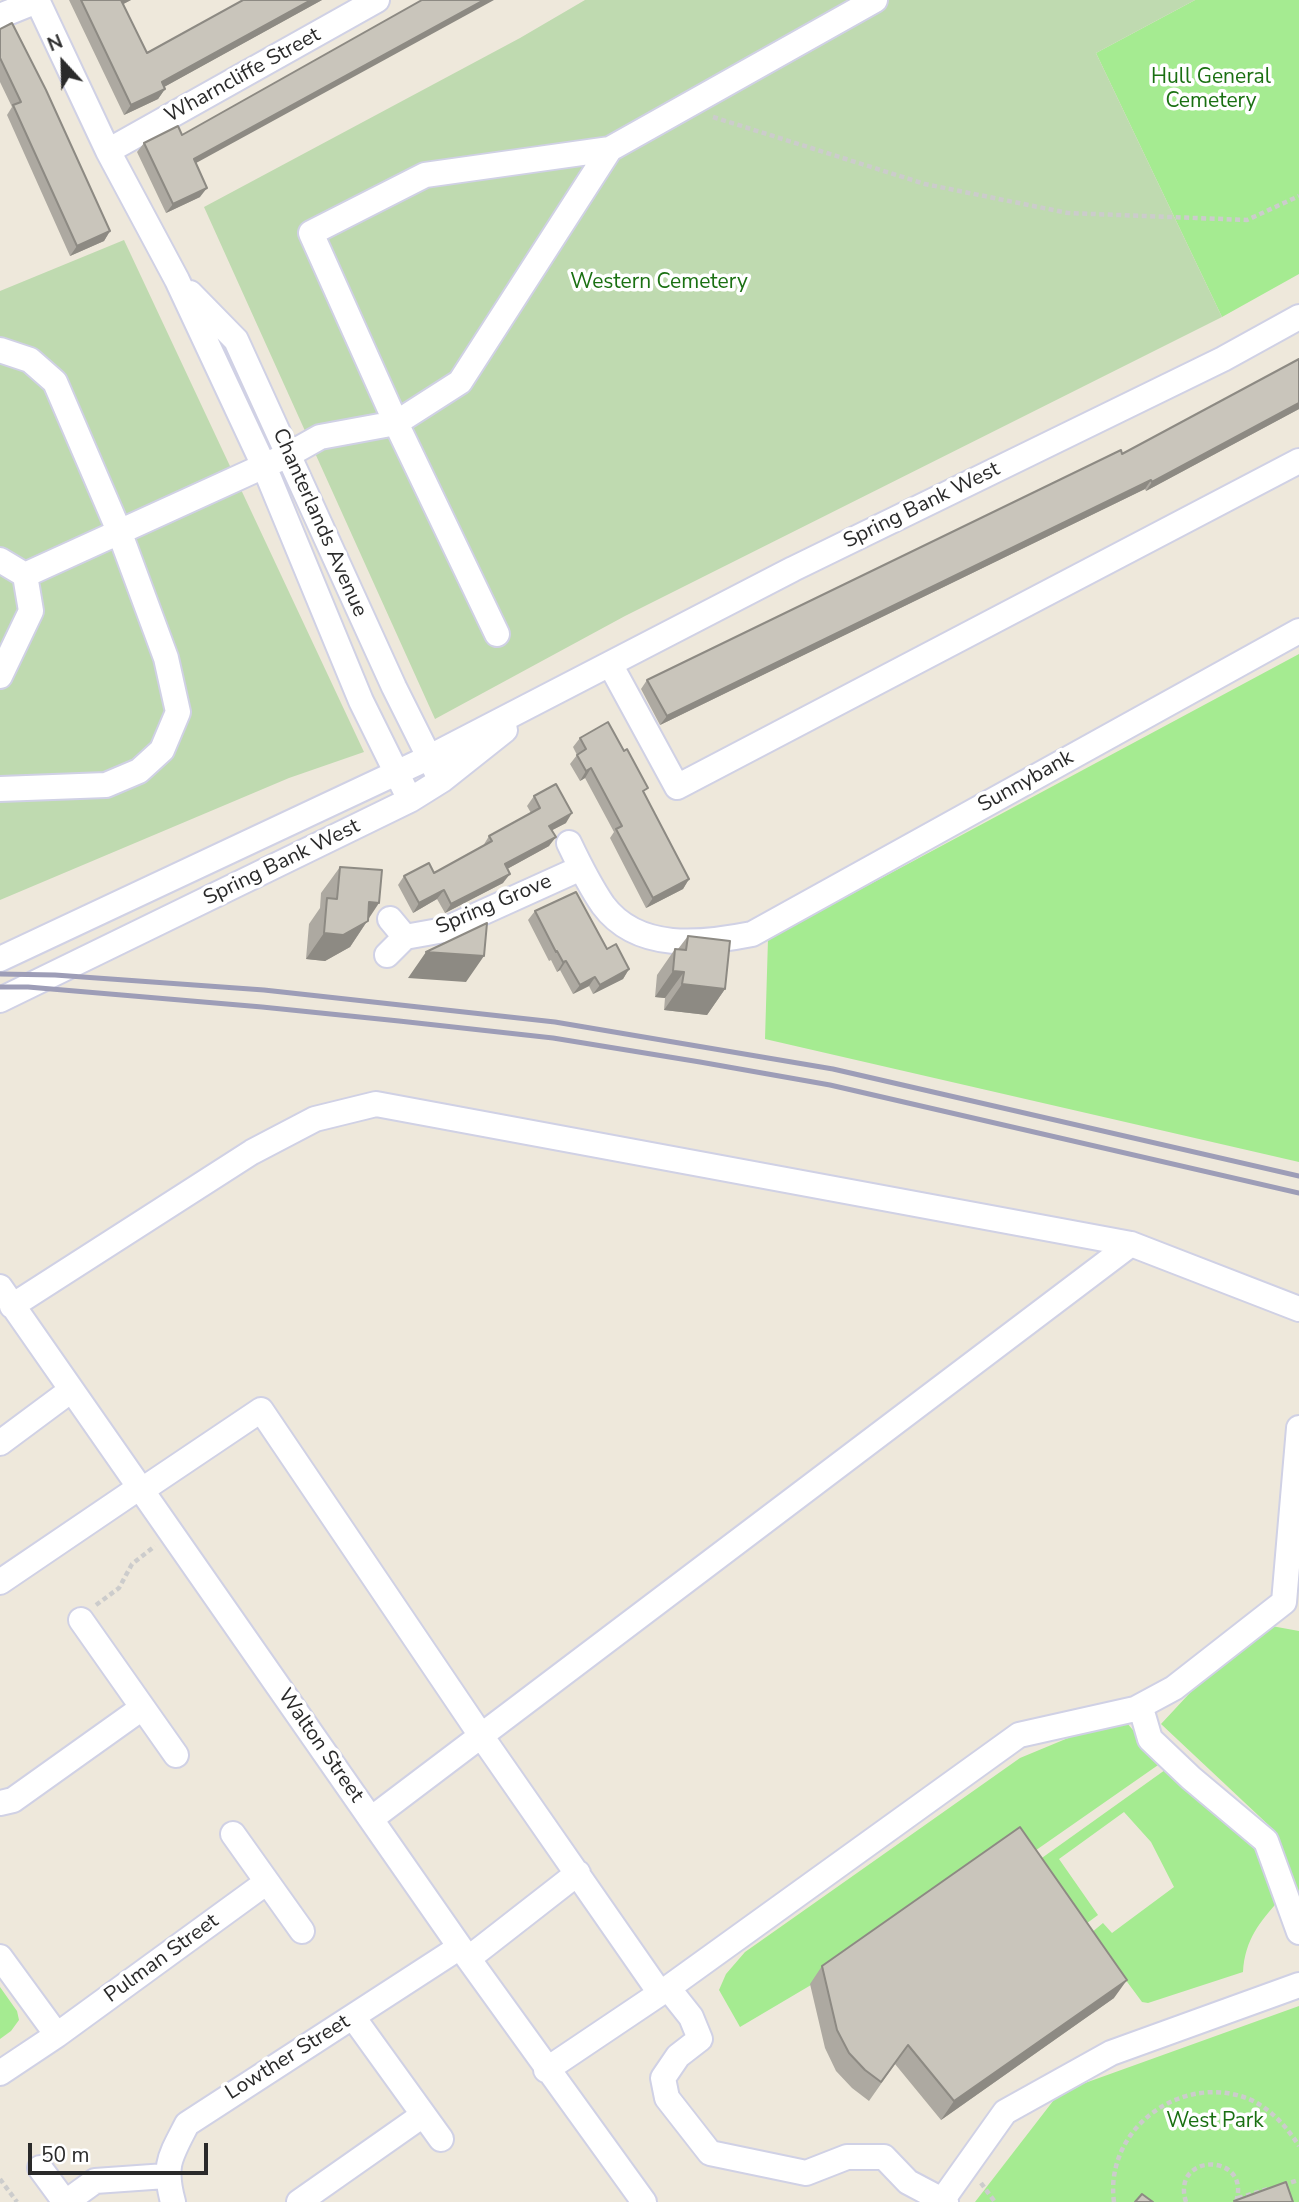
<!DOCTYPE html>
<html>
<head>
<meta charset="utf-8">
<style>
	body { margin:0 }
	#map { position:relative; width:1299px; height:2202px; overflow:hidden; background:#eee8db; font-family:"Nunito Sans",sans-serif }
	canvas { display:block }
	.north { position:absolute; left:28px; top:28px; width:70px; height:70px; -webkit-text-stroke:5px #fff; paint-order:stroke; rotate:338deg; font-size:19px; font-weight:700; line-height:28px; text-align:center; color:#2a2a2a }
	.north::after { content:''; display:block; margin:auto; width:24px; height:32px; background:#2a2a2a; clip-path:polygon(50% 0,100% 100%,50% 72%,0 100%) }
	.scale { position:absolute; left:28px; top:2143px; width:180px; height:32px; box-sizing:border-box; border:4px solid #2a2a2a; border-top:0; padding-left:9px; font-size:21px; line-height:24px; white-space:nowrap; color:#2a2a2a; -webkit-text-stroke:5px #fff; paint-order:stroke }
</style>
</head>
<body>
<div id="map">
<canvas width="1299" height="2202"></canvas>
<div class="north">N</div>
<div class="scale">50 m</div>
</div>
<script>
const context = document.querySelector('canvas').getContext('2d');
context.lineJoin = 'round';
function paint(path, color) { context.fillStyle = color; context.fill(path, 'evenodd'); }
function strokePath(path, color, width, dash) { context.strokeStyle = color; context.lineWidth = width; context.lineCap = dash ? 'butt' : 'round'; context.setLineDash(dash || []); context.stroke(path); }
function write(font, color, halo, rows, align = 'center') {
  context.font = font + ' "Nunito Sans",sans-serif'; context.lineWidth = 7; context.setLineDash([]); context.textBaseline = 'middle'; context.strokeStyle = halo; context.fillStyle = color; for (const [text, x, y, turn = 0] of rows) {
    context.save(); context.translate(x, y); context.rotate((+turn || 0) * Math.PI / 180); context.textAlign = isNaN(turn) ? turn : align; if (halo) context.strokeText(text, 0, 0); context.fillText(text, 0, 0); context.restore();
  }
}
paint(new Path2D(`
	M1195,0H1299V274L1222,317L1096,53Z
	M1299,654V1162L765,1039L768,939Z
	M1255,1623L1299,1631V1895L1276,1832L1161,1724Z
	M1121,1716L1161,1763L1019,1862L740,2027L719,1990L726,1974L745,1952L1020,1758Z
	M1172,1765L1250,1837L1280,1899C1260,1922 1245,1939 1243,1972L1148,2003L1142,2002L1091,1933L1103,1923L1112,1933L1174,1887L1151,1842L1124,1812L1059,1859L1098,1915L1071,1935L1025,1870Z
	M0,1987L17,2011L19,2020L11,2031L0,2039Z
	M1299,2006V2202H975L1060,2092Z`), '#a5eb91');
paint(new Path2D(`
	M585,0H1195L1096,53L1222,317L625,616L435,719L204,207L520,38Z
	M124,240L364,752L289,778L0,900V291Z`), '#bfdab0');
const minor = new Path2D(`
	M37,0L108,151L177,280L264,466L361,701L410,800
	M0,16L37,1
	M108,151L377,0
	M190,293L236,340L394,687L436,771
	M0,350L30,360L55,382L119,531L166,658L178,712L162,750L139,771L106,785L0,789
	M0,560L25,575L31,611L0,676
	M25,575L288,455L320,437L396,423L311,233L425,175L610,149
	M497,634L396,423L460,382L610,149L875,0
	M610,664L677,787L1299,461
	M569,843C579,864 590,886 603,905C638,952 702,944 752,934L1299,631
	M405,937L444,930L581,868
	M387,955L405,937L390,919
	M0,959L428,758L793,569L1223,359L1299,317
	M0,1000L410,800L442,780L505,730
	M0,1287L460,1947L644,2202
	M12,1306L252,1152L315,1119L376,1104L1131,1244L1299,1309
	M0,1443L70,1391
	M142,1490L261,1410L482,1737L660,1993
	M0,1582L140,1487
	M81,1620L176,1755
	M1135,1709L1143,1715L1150,1739L1191,1778L1266,1841L1299,1932
	M0,1803L13,1800L142,1708
	M371,1819L1131,1244
	M233,1834L302,1931
	M0,1957L57,2035
	M469,1958L578,1873
	M668,1988L691,2017L700,2039L678,2056L663,2078L667,2098L710,2153L806,2173L847,2157H884L908,2182L946,2202
	M353,2017L441,2139
	M546,2070L668,1988L1019,1735L1135,1709L1174,1688L1284,1602L1299,1428
	M0,2073L57,2035L267,1882
	M40,2168L65,2202
	M66,2202L95,2181L166,2176
	M173,2202C163,2165 170,2157 187,2124L460,1947
	M299,2202L423,2115
	M941,2202L1005,2112L1111,2053L1299,1985`);
strokePath(minor, '#d0d1e5', 28);
strokePath(new Path2D(`
	M713,117L925,184L1068,213L1247,220L1299,196
	M96,1605L119,1588L132,1564L155,1546
	M0,2179L17,2202
	M981,2183L995,2202
	M1283,2185L1299,2180
	M1238,2198L1268,2189
	M1114,2202C1104,2129 1181,2072 1249,2099C1270,2108 1287,2127 1299,2146
	M1186,2202C1170,2152 1252,2152 1236,2202`), '#ccc', 4.5, [5, 3.5]);
strokePath(minor, '#fff', 24);
strokePath(new Path2D(`
	M0,974L55,975L264,990L555,1022L833,1069L1299,1176
	M0,987H28L262,1007L399,1021L553,1038L700,1062L830,1085L1299,1193`), '#9d9db7', 5);
paint(new Path2D(`
	M69,0H131L123,4L147,53L243,0H322L164,87L165,89L158,99L124,115Z
	M0,29L110,231L104,241L70,256L7,115L12,107L0,82Z
	M144,143L196,163L200,197L166,213L137,152Z
	M1299,359V409L1146,491L1145,489L660,725L641,689L647,680L1122,454Z
	M580,738L644,794L689,879L683,889L646,908L610,838L614,832L585,778L580,781L570,764L577,755L573,747Z
	M534,796L566,823L552,830L549,846L507,869L503,883L445,913L437,899L413,913L398,885L404,876L434,873L483,846L489,836L531,813L527,806Z
	M340,867L368,920L350,947L325,961L306,959L309,924L320,908L321,893Z
	M535,911L607,949L629,969L623,979L593,994L589,986L573,994L560,970L557,972L551,960L549,961L528,920Z
	M688,936L725,989L707,1015L664,1010L665,998L655,997L657,975L675,949H678Z
	M822,1966L1114,1998L941,2120L895,2064L869,2101L852,2088L836,2071L825,2048L810,1984Z`), '#ada9a1');
paint(new Path2D(`
	M121,0H131L114,9Z
	M311,0H322L155,92L162,82Z
	M484,0H494L187,168L194,159Z
	M165,89L158,99L124,115L131,105Z
	M207,188L200,197L166,213L173,204Z
	M110,231L104,241L70,256L77,246Z
	M1299,403V409L1146,491L1152,482Z
	M1151,480L1145,489L660,725L667,716Z
	M591,768L585,778L580,781L586,771Z
	M572,813L566,823L543,835L549,826Z
	M556,837L549,846L498,874L505,864Z
	M510,874L503,883L445,913L451,904Z
	M689,879L683,889L646,908L653,898Z
	M444,890L437,899L413,913L419,903Z
	M369,902L379,903L350,947L325,961L306,959L324,933Z
	M426,952L484,956L466,982L408,978Z
	M566,961L560,970L557,972L563,962Z
	M629,969L623,979L593,994L600,985Z
	M673,971L684,972L665,998L655,997Z
	M595,977L589,986L573,994L580,985Z
	M682,984L725,989L707,1015L664,1010Z
	M1127,1980L1114,1998L941,2120L954,2101Z`), '#8d8a83');
const building = new Path2D(`
	M81,0H121L147,53L243,0H311L162,82L165,89L131,105Z
	M422,0H484L194,159L207,188L173,204L144,143L178,126L182,135Z
	M12,23L46,90L110,231L77,246L13,105L21,102L0,58V29Z
	M1299,359V403L1152,482L1151,480L667,716L647,680L1121,450L1122,454Z
	M608,722L624,751L627,749L648,788L643,791L689,879L653,898L616,829L622,826L591,768L586,771L577,755L586,749L580,738Z
	M556,784L572,813L549,826L556,837L505,864L510,874L451,904L444,890L419,903L404,876L429,863L434,873L492,841L489,836L540,808L534,796Z
	M340,867L382,870L379,903L369,902L368,921L343,935L324,933L327,898L337,899Z
	M576,892L607,949L616,944L629,969L600,985L595,977L580,985L566,961L563,962L557,951L556,952L535,911Z
	M487,923L484,956L426,952Z
	M688,936L730,941L725,989L682,984L684,972L673,971L675,949L686,950Z
	M1020,1827L1127,1980L954,2101L908,2045L881,2082L865,2070L849,2053L837,2030L822,1966Z
	M1286,2182L1293,2202H1235L1234,2201Z
	M1142,2194L1153,2202H1135Z`);
paint(building, '#c9c5bb');
strokePath(building, '#8d8a83', 2);
write('21px', '#2a2a2a', '#fff', [
	["Wharncliffe Street",243,76,-29],
	["Spring Bank West",922,506,-26],
	["Chanterlands Avenue",319,523,66],
	["Sunnybank",1026,782,-29],
	["Spring Bank West",282,863,-26],
	["Spring Grove",494,905,-23],
	["Walton Street",320,1746,55],
	["Pulman Street",162,1959,-36],
	["Lowther Street",288,2058,-32]
]);
write('21px', '#1a7012', '#fff', [
	["Hull General",1211,78],
	["Cemetery",1211,102],
	["Western Cemetery",659,283],
	["West Park",1215,2122]
]);
</script>
</body>
</html>
